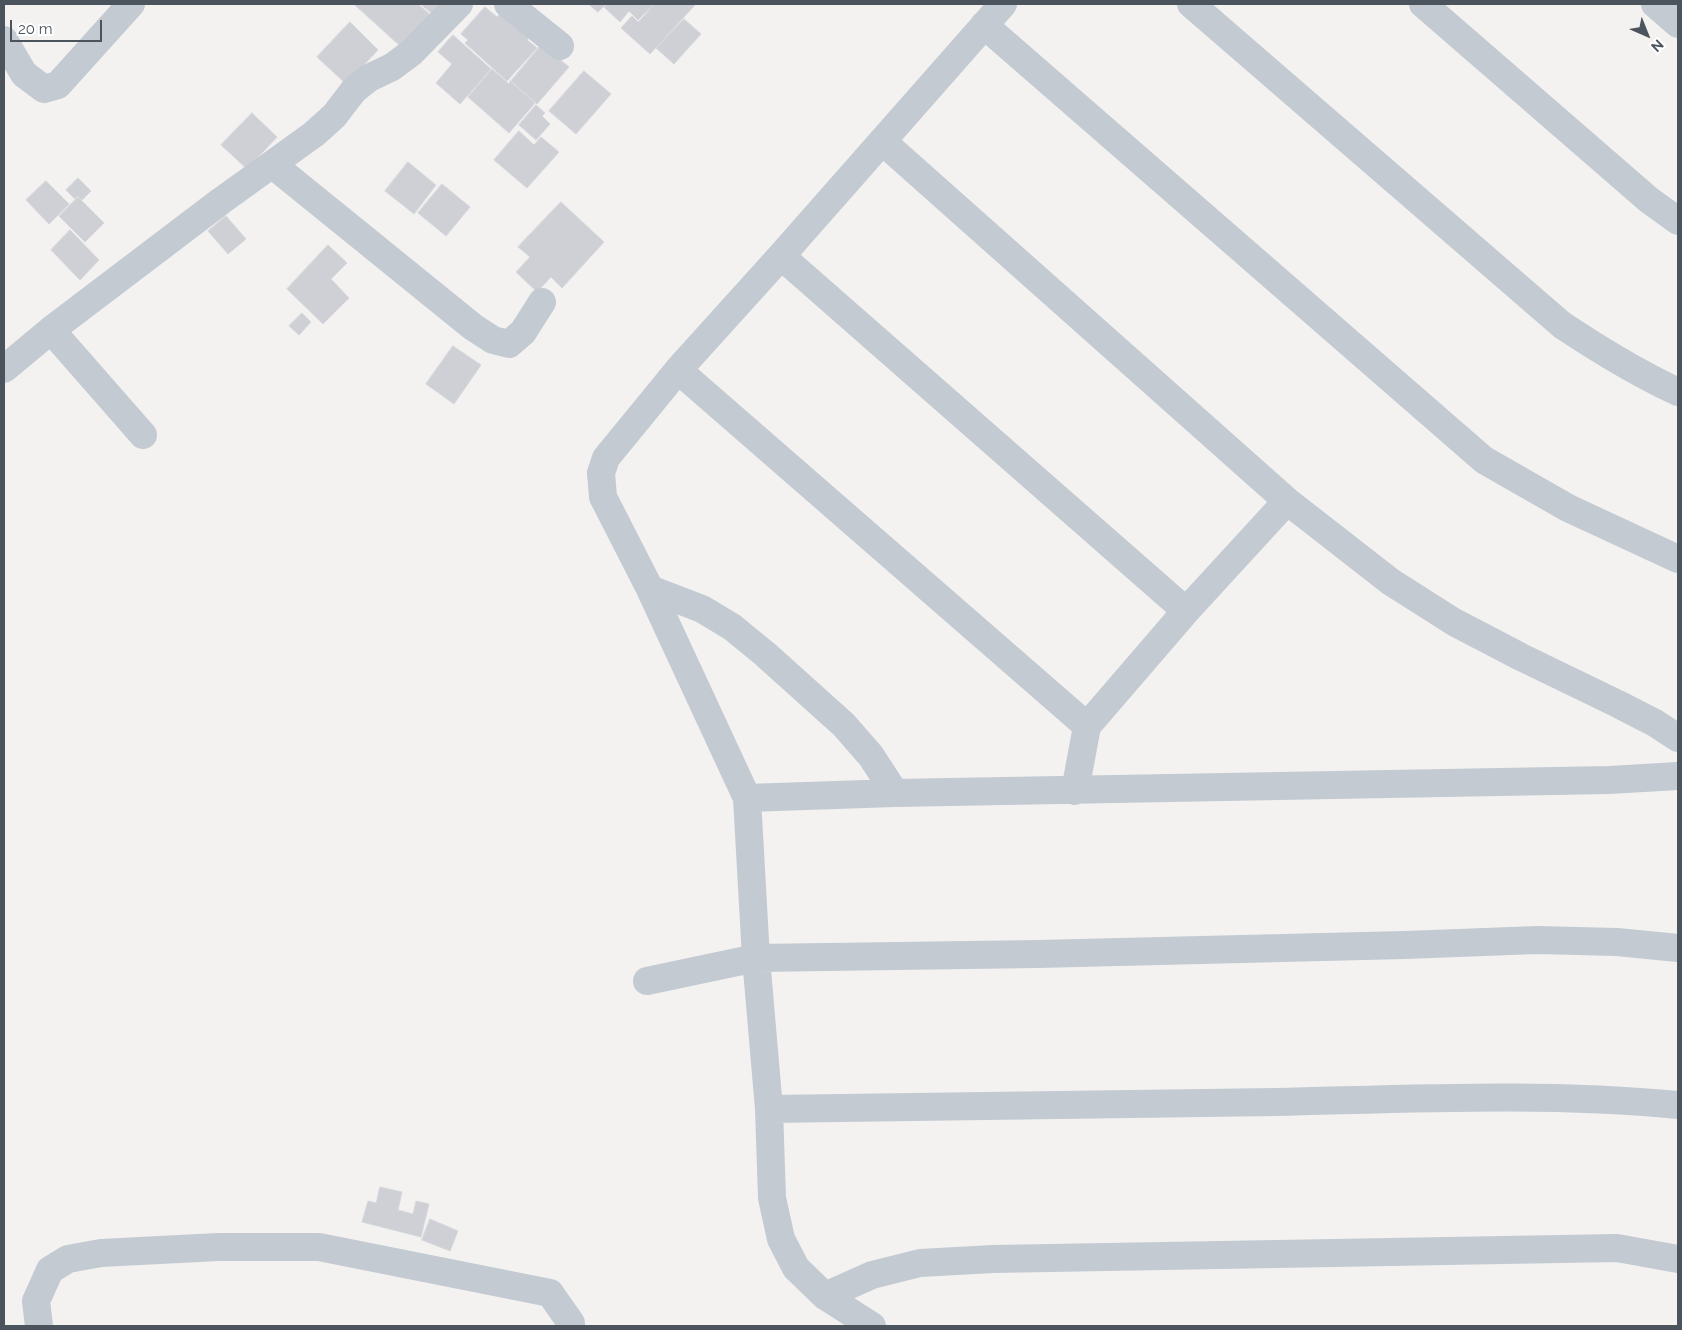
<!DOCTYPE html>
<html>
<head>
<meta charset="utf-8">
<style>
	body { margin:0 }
	#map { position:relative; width:1682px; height:1330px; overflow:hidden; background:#f3f2f1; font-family:Raleway,sans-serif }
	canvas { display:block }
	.frame { position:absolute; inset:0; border:5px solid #4b535d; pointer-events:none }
	.north { position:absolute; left:1622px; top:10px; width:50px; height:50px; -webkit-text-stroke:4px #fff; paint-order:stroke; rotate:136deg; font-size:14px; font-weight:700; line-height:20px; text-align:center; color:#4b535d }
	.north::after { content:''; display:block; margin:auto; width:18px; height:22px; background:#4b535d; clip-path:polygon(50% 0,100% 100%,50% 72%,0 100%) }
	.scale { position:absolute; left:10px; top:20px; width:92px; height:22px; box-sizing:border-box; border:2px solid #4b535d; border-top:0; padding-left:6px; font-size:15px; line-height:18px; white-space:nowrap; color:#4b535d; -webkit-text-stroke:4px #fff; paint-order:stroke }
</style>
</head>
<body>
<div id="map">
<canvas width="1682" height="1330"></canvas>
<div class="frame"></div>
<div class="north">N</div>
<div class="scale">20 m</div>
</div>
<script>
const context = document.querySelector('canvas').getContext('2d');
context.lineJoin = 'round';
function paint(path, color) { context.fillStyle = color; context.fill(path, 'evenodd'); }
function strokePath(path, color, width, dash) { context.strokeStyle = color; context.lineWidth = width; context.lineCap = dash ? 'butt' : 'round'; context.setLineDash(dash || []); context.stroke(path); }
const building = new Path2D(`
	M354,4H418L435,19L406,51Z
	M421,4H453L439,20Z
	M589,4H606L598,12Z
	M608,4H654L638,20L629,11L620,22L604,7Z
	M655,4H693L695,5L650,54L621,28L632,16L638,22Z
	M485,7L497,17L502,11L530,36L527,40L537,48L507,81L465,43L468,40L461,34Z
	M684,19L701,34L674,64L656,48Z
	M350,22L378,50L346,84L317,57Z
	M453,35L491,69L460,104L436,83L452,64L438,52Z
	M542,44L569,67L537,104L511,81Z
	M492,69L509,84L510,81L535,103L509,133L468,97Z
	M584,71L611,94L576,134L549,111Z
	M536,105L545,113L542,116L550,124L536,140L519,125Z
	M252,113L277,137L247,169L221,145Z
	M519,131L534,145L541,137L559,152L527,188L494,160Z
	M408,162L436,185L414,214L385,191Z
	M78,178L91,191L82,200L78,196L75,199L66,190Z
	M46,181L69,204L49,224L26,200Z
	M442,184L470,207L446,236L418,213Z
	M78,197L104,223L85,242L59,216Z
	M561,202L604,242L562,288L551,277L537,292L516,272L530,257L518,247Z
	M226,216L246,239L228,254L208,231Z
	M70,230L99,260L80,280L51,250Z
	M328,245L347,263L331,279L349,298L323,324L287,289Z
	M302,313L311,322L299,335L289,326Z
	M453,346L481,365L454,404L426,384Z
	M380,1187L402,1192L398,1210L413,1214L416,1201L429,1204L421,1237L362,1222L368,1201L376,1203Z
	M430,1219L458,1231L450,1251L422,1240Z`);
paint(building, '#cfd0d5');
strokePath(building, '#d6d7dc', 1);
strokePath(new Path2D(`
	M508,4L560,46
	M1191,4L1562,325C1601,351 1635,372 1678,392
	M1423,4L1649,200L1678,221
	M1655,4L1678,24
	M984,25L1484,460L1568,508L1678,559
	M4,40L24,74L44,89L58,85L131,4
	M882,141L1287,501L1391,582L1454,622L1521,657L1618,704L1655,723L1678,738
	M273,165L473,327L493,340L509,344L523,332L542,302
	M781,256L1186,611
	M51,330L143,435
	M4,369L51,330L221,201L314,134L334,116L354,90L369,78L392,67L411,53L459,4
	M678,370L1087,726
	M650,589L702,609L732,627L765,654L844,725L871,756L895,793
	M1075,791L1087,726L1186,611L1287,501
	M747,798L895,793L1609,780L1678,776
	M647,981L756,958L1038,954L1405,945L1537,940L1617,942L1678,948
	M769,1109C938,1107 1107,1105 1276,1102C1410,1099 1545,1092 1678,1105
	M825,1296L872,1275L920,1263L993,1259L1617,1248L1678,1259
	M39,1326L36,1301L50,1270L68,1259L101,1253L218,1247H319L550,1293L571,1323V1326
	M872,1326L825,1296L796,1268L781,1239L772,1198L769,1109L756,958L747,798L650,589L603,497L601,473L606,458L678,370L781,256L1003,4`), '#c3cad1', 28);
</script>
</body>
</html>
